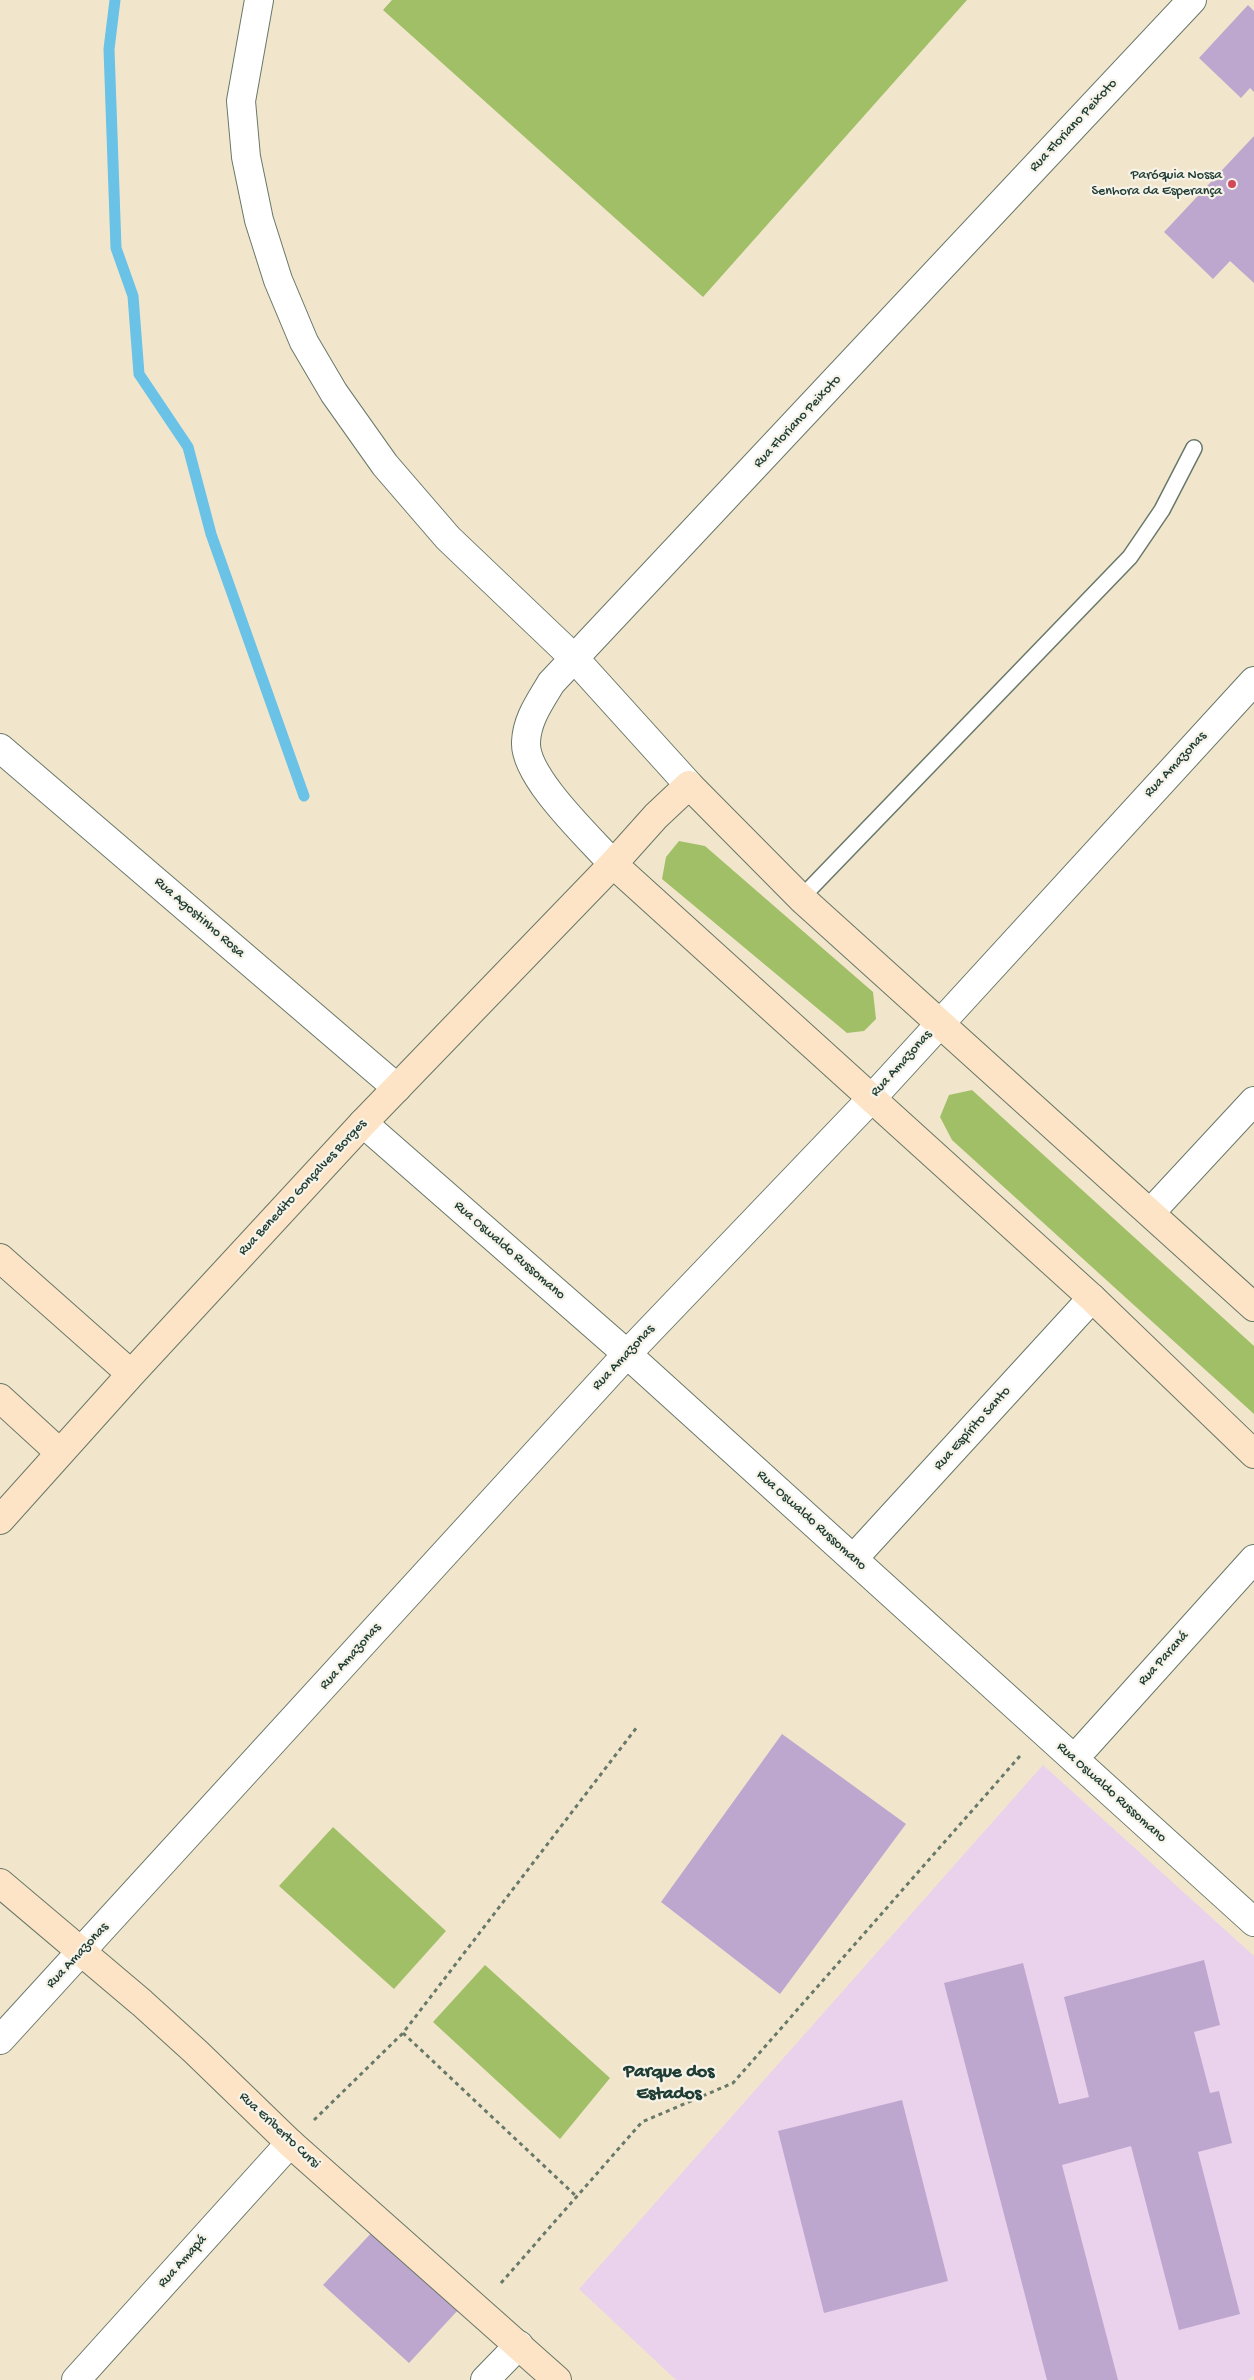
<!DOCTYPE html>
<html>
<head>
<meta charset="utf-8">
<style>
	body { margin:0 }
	canvas { display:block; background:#f1e6cc }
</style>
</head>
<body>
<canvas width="1254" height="2380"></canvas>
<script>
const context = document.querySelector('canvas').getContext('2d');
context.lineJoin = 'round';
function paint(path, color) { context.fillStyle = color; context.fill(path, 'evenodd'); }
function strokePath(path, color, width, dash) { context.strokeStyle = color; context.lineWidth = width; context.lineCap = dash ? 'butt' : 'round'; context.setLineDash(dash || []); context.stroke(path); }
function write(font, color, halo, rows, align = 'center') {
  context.font = font + ' "Gochi Hand",sans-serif'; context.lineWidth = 4.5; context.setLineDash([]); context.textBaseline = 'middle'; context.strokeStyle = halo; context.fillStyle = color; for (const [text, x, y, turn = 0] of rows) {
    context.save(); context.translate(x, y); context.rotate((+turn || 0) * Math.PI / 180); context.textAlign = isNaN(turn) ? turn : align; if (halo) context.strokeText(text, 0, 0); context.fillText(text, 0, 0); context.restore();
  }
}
paint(new Path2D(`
	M1043,1765L1254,1956V2375L1248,2380H676L579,2289Z`), '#ead1ec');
paint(new Path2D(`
	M392,0H967L703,297L383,10Z
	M679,841L705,846L873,992L876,1019L864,1031L847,1033L662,879L666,857Z
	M972,1090L1254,1346V1414L952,1140L940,1117L949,1095Z
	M333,1827L446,1931L394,1989L279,1886Z
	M485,1965L610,2078L560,2139L433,2022Z`), '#a0bf67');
strokePath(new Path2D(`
	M115,0L109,49L116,248L133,296L139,374L188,447L211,534L304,796`), '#6ac2e7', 11);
paint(new Path2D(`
	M1248,5L1254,11V92L1250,88L1241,98L1199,58Z
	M1254,136V283L1230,261L1213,279L1164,232Z
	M782,1734L906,1824L780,1994L661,1902Z
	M1204,1960L1220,2025L1194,2032L1210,2093L1219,2091L1232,2143L1198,2152L1240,2314L1179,2330L1131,2146L1062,2165L1118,2380H1047L944,1983L1023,1963L1059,2104L1089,2097L1064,1997Z
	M902,2100L948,2281L824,2313L778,2131Z
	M373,2231L459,2309L409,2363L323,2285Z`), '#bda7cf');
const lane = new Path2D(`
	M801,898L1130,557L1162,510L1194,448`);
const street = new Path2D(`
	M259,0L241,101L246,157L259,220L278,280L304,342L334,393L385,465L448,538L575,659L689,785
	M0,748L397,1088
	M613,864C590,838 524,777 526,742C527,719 540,702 551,683L1192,0
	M363,1123L627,1354L1254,1922
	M1151,1212L1254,1101
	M853,1559L1092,1298
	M1074,1759L1254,1559
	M0,2040L627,1354L872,1098L1254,681
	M76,2380L290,2143
	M485,2380L519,2345`);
const secondary = new Path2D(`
	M613,864L1092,1298L1254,1454
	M0,1258L131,1374
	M0,1398L60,1453
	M0,1520L131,1374L363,1123L613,864L656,816L689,785L801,898L1254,1307
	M0,1883L142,2003L196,2052L290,2143L557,2380`);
strokePath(lane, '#687869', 18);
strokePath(street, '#687869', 30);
strokePath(secondary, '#687869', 30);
strokePath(new Path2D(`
	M403,2033L576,2196
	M314,2120L403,2033L637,1727
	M501,2283L642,2122L733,2083L1020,1756`), '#687869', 3, [4, 4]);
strokePath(lane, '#fff', 15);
strokePath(street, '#fff', 28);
strokePath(secondary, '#fee4c6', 28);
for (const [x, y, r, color] of [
	[1232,184,5,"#d1495b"]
]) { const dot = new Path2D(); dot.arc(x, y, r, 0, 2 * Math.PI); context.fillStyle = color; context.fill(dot); strokePath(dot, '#f7f3e8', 2); }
write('14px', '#1f3d34', '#f7f3e8', [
	["Rua Floriano Peixoto",1074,126,-47],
	["Rua Floriano Peixoto",798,422,-47],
	["Rua Amazonas",1176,765,-47],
	["Rua Agostinho Rosa",199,918,41],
	["Rua Amazonas",902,1064,-48],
	["Rua Benedito Gonçalves Borges",303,1188,-47],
	["Rua Oswaldo Russomano",509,1251,41],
	["Rua Amazonas",624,1358,-47],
	["Rua Espírito Santo",973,1429,-48],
	["Rua Oswaldo Russomano",811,1521,42],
	["Rua Amazonas",351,1657,-48],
	["Rua Paraná",1164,1659,-48],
	["Rua Oswaldo Russomano",1111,1793,42],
	["Rua Amazonas",78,1956,-47],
	["Rua Eriberto Cursi",279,2131,43],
	["Rua Amapá",183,2262,-48]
]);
write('14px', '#1f3d34', '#f7f3e8', [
	["Paróquia Nossa",1222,176],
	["Senhora da Esperança",1222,192]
], 'right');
write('bold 19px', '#1f3d34', '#f7f3e8', [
	["Parque dos",669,2073],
	["Estados",669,2095]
]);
</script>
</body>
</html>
